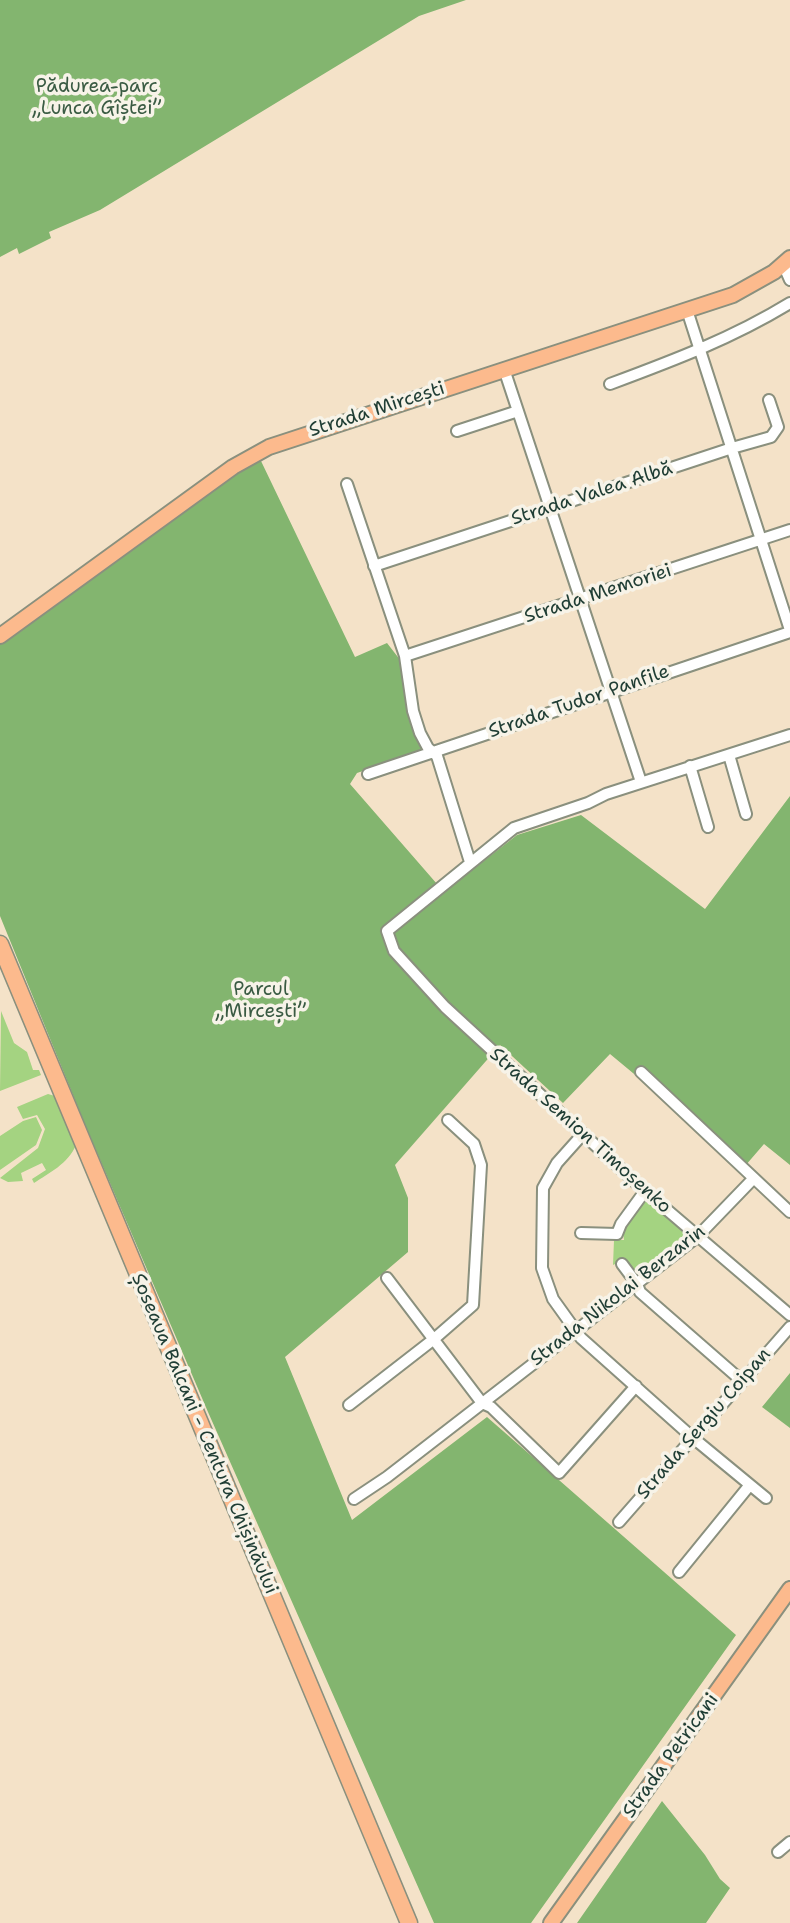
<!DOCTYPE html>
<html>
<head>
<meta charset="utf-8">
<style>
	body { margin:0 }
	canvas { display:block; background:#f4e2c8 }
</style>
</head>
<body>
<canvas width="790" height="1923"></canvas>
<script>
const context = document.querySelector('canvas').getContext('2d');
context.lineJoin = 'round';
function paint(path, color) { context.fillStyle = color; context.fill(path, 'evenodd'); }
function strokePath(path, color, width, dash) { context.strokeStyle = color; context.lineWidth = width; context.lineCap = dash ? 'butt' : 'round'; context.setLineDash(dash || []); context.stroke(path); }
function write(font, color, halo, rows, align = 'center') {
  context.font = font + ' "Shantell Sans",sans-serif'; context.lineWidth = 7; context.setLineDash([]); context.textBaseline = 'middle'; context.strokeStyle = halo; context.fillStyle = color; for (const [text, x, y, turn = 0] of rows) {
    context.save(); context.translate(x, y); context.rotate((+turn || 0) * Math.PI / 180); context.textAlign = isNaN(turn) ? turn : align; if (halo) context.strokeText(text, 0, 0); context.fillText(text, 0, 0); context.restore();
  }
}
paint(new Path2D(`
	M1,1011L14,1043L27,1052L33,1070H39L41,1075L0,1091Z
	M48,1094L55,1096L76,1145C68,1164 49,1173 34,1183L32,1179L46,1170L42,1163L21,1173L23,1181L8,1182L0,1178L38,1148L45,1129L37,1115L23,1119L17,1107Z
	M36,1117L42,1130L36,1145L0,1170V1136L23,1121Z
	M647,1200L687,1235V1238L641,1275L636,1276L625,1259L613,1265L614,1240H624L623,1233L627,1227L626,1222L640,1202Z`), '#a4d381');
paint(new Path2D(`
	M0,0H466L419,16L100,210L49,232L51,238L19,254L17,248L0,257Z
	M261,461L355,657L387,643L401,661L427,749L357,773L350,784L444,892L517,835L581,815L705,909L790,796V1165L764,1144L745,1166L610,1054L563,1103L500,1045L395,1165L408,1198V1252L285,1357L352,1520L487,1417L736,1635L531,1923H434L208,1412L86,1127L0,916V641L237,468Z
	M790,1373V1428L762,1407Z
	M662,1801L705,1855L720,1879L730,1888L706,1923H577Z`), '#83b56f');
const minor = new Path2D(`
	M783,264L790,280
	M687,310L790,630
	M504,369L641,782
	M610,384C672,361 733,338 790,303
	M457,431L518,411
	M347,484L405,656L413,711L420,733L428,748L437,756L470,862
	M374,566L732,448L771,437L778,427L769,400
	M405,656L790,530
	M790,735L606,794L588,803L514,828L387,931L394,951L445,1007L645,1191L790,1315
	M729,755L746,814
	M690,766L708,827
	M368,774L790,632
	M641,1072L790,1212
	M582,1135L557,1163L543,1188L542,1268L553,1299L581,1338L692,1437L766,1498
	M581,1233L617,1234L621,1224L645,1191
	M622,1264L637,1284L640,1292L742,1381
	M387,1278L482,1403L491,1407L559,1473L636,1386
	M349,1405L434,1339L473,1305L481,1165L474,1144L448,1120
	M354,1499L387,1477L697,1237L753,1179
	M619,1522L790,1327
	M679,1572L749,1486
	M778,1852L790,1842`);
const major = new Path2D(`
	M0,636L233,467L269,447L733,295L774,272L790,258
	M551,1923L790,1589`);
const highway = new Path2D(`
	M0,944L409,1923`);
strokePath(minor, '#8a907e', 14);
strokePath(major, '#8a907e', 18);
strokePath(highway, '#8a907e', 19);
strokePath(minor, '#fff', 10);
strokePath(major, '#fcba8d', 14);
strokePath(highway, '#fcba8d', 16);
write('19px', '#3a5b43', '#f7f3e8', [
	["Pădurea-parc",97,87],
	["„Lunca Gîștei”",97,109],
	["Parcul",261,990],
	["„Mircești”",261,1012]
]);
write('19px', '#1f3d34', '#f7f3e8', [
	["Strada Mircești",377,410,-18],
	["Strada Valea Albă",592,494,-18],
	["Strada Memoriei",598,594,-18],
	["Strada Tudor Panfile",579,702,-19],
	["Strada Semion Timoșenko",580,1131,42],
	["Strada Nikolai Berzarin",618,1296,-38],
	["Strada Sergiu Coipan",704,1424,-49],
	["Șoseaua Balcani - Centura Chișinăului",204,1434,67],
	["Strada Petricani",671,1756,-54]
]);
</script>
</body>
</html>
